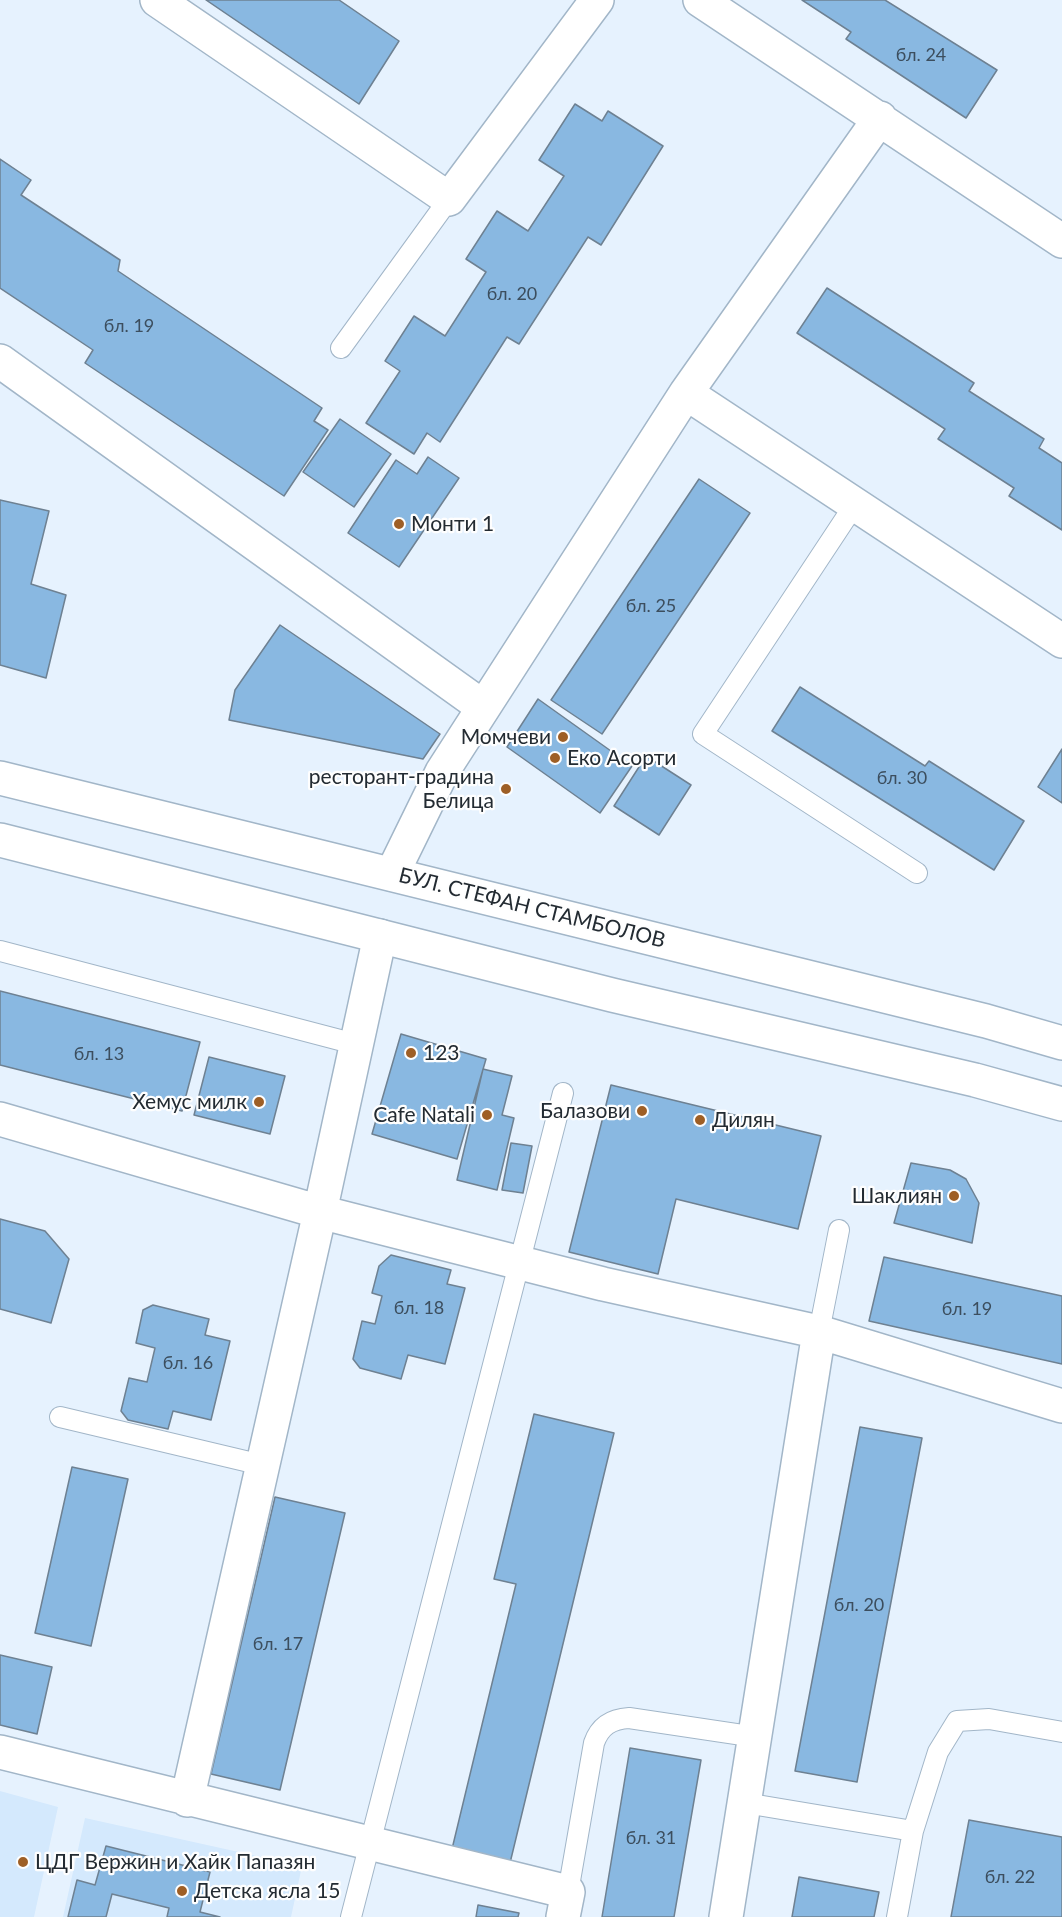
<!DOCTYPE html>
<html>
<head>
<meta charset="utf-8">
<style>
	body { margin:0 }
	canvas { display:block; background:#e6f2fe }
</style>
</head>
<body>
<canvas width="1062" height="1917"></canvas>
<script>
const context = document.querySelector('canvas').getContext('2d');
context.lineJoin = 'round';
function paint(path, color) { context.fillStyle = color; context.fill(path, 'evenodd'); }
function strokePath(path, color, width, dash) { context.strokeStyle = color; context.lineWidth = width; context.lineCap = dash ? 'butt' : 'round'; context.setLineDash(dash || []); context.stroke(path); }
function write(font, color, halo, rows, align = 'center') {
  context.font = font + ' Lato,sans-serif'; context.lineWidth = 4.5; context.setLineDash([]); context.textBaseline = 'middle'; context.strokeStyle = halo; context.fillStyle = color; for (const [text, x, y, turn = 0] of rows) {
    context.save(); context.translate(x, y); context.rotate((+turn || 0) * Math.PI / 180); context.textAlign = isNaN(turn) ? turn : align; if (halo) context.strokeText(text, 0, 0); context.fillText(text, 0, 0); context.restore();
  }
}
paint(new Path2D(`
	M0,1791L58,1807L34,1917H0Z
	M85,1818L302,1866L291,1917H63Z`), '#d4e9fd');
const building = new Path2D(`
	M206,0H339L399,41L359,104Z
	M802,0H885L997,70L966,118L846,39L851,32Z
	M575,104L602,121L608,111L663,146L601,245L588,237L519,344L507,337L440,442L427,433L414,454L366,423L400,371L385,361L414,316L445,336L486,272L466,259L497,211L528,231L564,176L539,160Z
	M0,159L31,180L21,195L120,260L118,271L322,408L314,421L328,430L284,496L85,363L93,350L0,288Z
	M827,288L974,383L969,391L1044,439L1039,448L1062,463V530L1009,496L1014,488L938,439L945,429L797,333Z
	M340,419L391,454L354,507L303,472Z
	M428,457L459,478L399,567L348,533L396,460L417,474Z
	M699,479L750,513L602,734L551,700Z
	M0,500L49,511L31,584L66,595L46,678L0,665Z
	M280,625L440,734L423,759L229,720L235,690Z
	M800,687L925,766L929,761L1024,821L994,870L772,731Z
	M538,699L632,766L600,813L507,747Z
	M1062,749V803L1038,787Z
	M646,756L691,785L659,835L614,806Z
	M0,991L200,1042L182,1111L0,1065Z
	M401,1034L486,1059L457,1159L372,1134Z
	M209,1057L285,1076L270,1134L194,1115Z
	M483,1069L512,1076L502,1115L514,1118L497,1190L457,1180Z
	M611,1085L821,1136L798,1229L676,1199L658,1274L569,1252Z
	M511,1143L532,1146L523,1193L502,1190Z
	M911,1163L950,1170L966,1179L979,1203L972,1243L894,1223Z
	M0,1219L45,1231L69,1259L51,1323L0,1309Z
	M391,1255L451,1270L447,1284L465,1288L445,1364L408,1355L401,1379L360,1368L353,1359L362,1321L375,1324L382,1296L372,1293L379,1266Z
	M884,1257L1062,1296V1364L869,1321Z
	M153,1305L209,1319L205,1335L230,1341L211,1420L173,1411L168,1429L128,1420L121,1411L129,1378L147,1382L155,1348L136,1343L143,1310Z
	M534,1414L614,1433L510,1863L452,1849L516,1584L494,1579Z
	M860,1427L922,1438L857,1782L795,1771Z
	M72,1467L128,1479L91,1646L35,1633Z
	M275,1497L345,1513L280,1790L211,1774Z
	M0,1655L52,1667L37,1734L0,1725Z
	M630,1748L701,1760L674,1917H602Z
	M969,1820L1062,1837V1917H951Z
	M106,1846L210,1872L200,1912L220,1917H167L169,1908L112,1894L106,1917H68L77,1880L95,1885Z
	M799,1877L879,1892L874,1917H792Z
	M478,1905L519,1913L518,1917H476Z`);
paint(building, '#89b8e1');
strokePath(building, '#6e8192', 1.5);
const service = new Path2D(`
	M341,348L449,199
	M855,504L703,734L917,873
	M0,951L355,1044
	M819,1332L839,1230
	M60,1417L262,1465
	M745,1803L913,1831
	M568,1892L594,1743C600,1726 611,1719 629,1718L756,1737
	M351,1917L563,1093
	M897,1917L913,1831L938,1752L957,1721L989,1719L1062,1732`);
const minor = new Path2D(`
	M157,0L449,199L597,0
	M700,0L1062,241
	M0,361L483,707
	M686,393L1062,641
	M392,874L442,772L686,393L880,118
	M0,1119L320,1212L380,936
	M819,1332L1062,1406
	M0,1752L568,1892L563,1917
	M187,1800L320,1212L603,1284L819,1332L726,1917`);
const secondary = new Path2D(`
	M0,778L986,1021L1062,1043
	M0,840L612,995L975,1080L1062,1104`);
strokePath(service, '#a2b6c8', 22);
strokePath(minor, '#a2b6c8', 36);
strokePath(secondary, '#a2b6c8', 36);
strokePath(service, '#fff', 20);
strokePath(minor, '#fff', 33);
strokePath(secondary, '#fff', 33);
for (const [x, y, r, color] of [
	[399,524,6,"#9e5f26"],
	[563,737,6,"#9e5f26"],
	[555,758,6,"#9e5f26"],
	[506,789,6,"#9e5f26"],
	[411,1053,6,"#9e5f26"],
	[259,1102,6,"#9e5f26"],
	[642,1111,6,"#9e5f26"],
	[487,1115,6,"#9e5f26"],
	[700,1120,6,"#9e5f26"],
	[954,1196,6,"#9e5f26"],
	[23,1862,6,"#9e5f26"],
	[182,1891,6,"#9e5f26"]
]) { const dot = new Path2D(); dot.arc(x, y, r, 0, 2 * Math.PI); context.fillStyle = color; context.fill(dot); strokePath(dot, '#fefefe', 2); }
write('18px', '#3c4e5e', null, [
	["бл. 24",921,55],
	["бл. 20",512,294],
	["бл. 19",129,326],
	["бл. 25",651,606],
	["бл. 30",902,778],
	["бл. 13",99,1054],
	["бл. 18",419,1308],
	["бл. 19",967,1309],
	["бл. 16",188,1363],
	["бл. 20",859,1605],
	["бл. 17",278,1644],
	["бл. 31",651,1838],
	["бл. 22",1010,1877]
]);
write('21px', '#232b32', '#fefefe', [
	["Монти 1",411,524],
	["Момчеви",551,737,"right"],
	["Еко Асорти",567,758],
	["ресторант-градина",494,777,"right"],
	["Белица",494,801,"right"],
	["123",423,1053],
	["Хемус милк",247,1102,"right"],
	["Балазови",630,1111,"right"],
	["Cafe Natali",475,1115,"right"],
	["Дилян",712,1120],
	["Шаклиян",942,1196,"right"],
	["ЦДГ Вержин и Хайк Папазян",35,1862],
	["Детска ясла 15",194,1891]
], 'left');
write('21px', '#232b32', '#fefefe', [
	["БУЛ. СТЕФАН СТАМБОЛОВ",532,908,14]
]);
</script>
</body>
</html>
